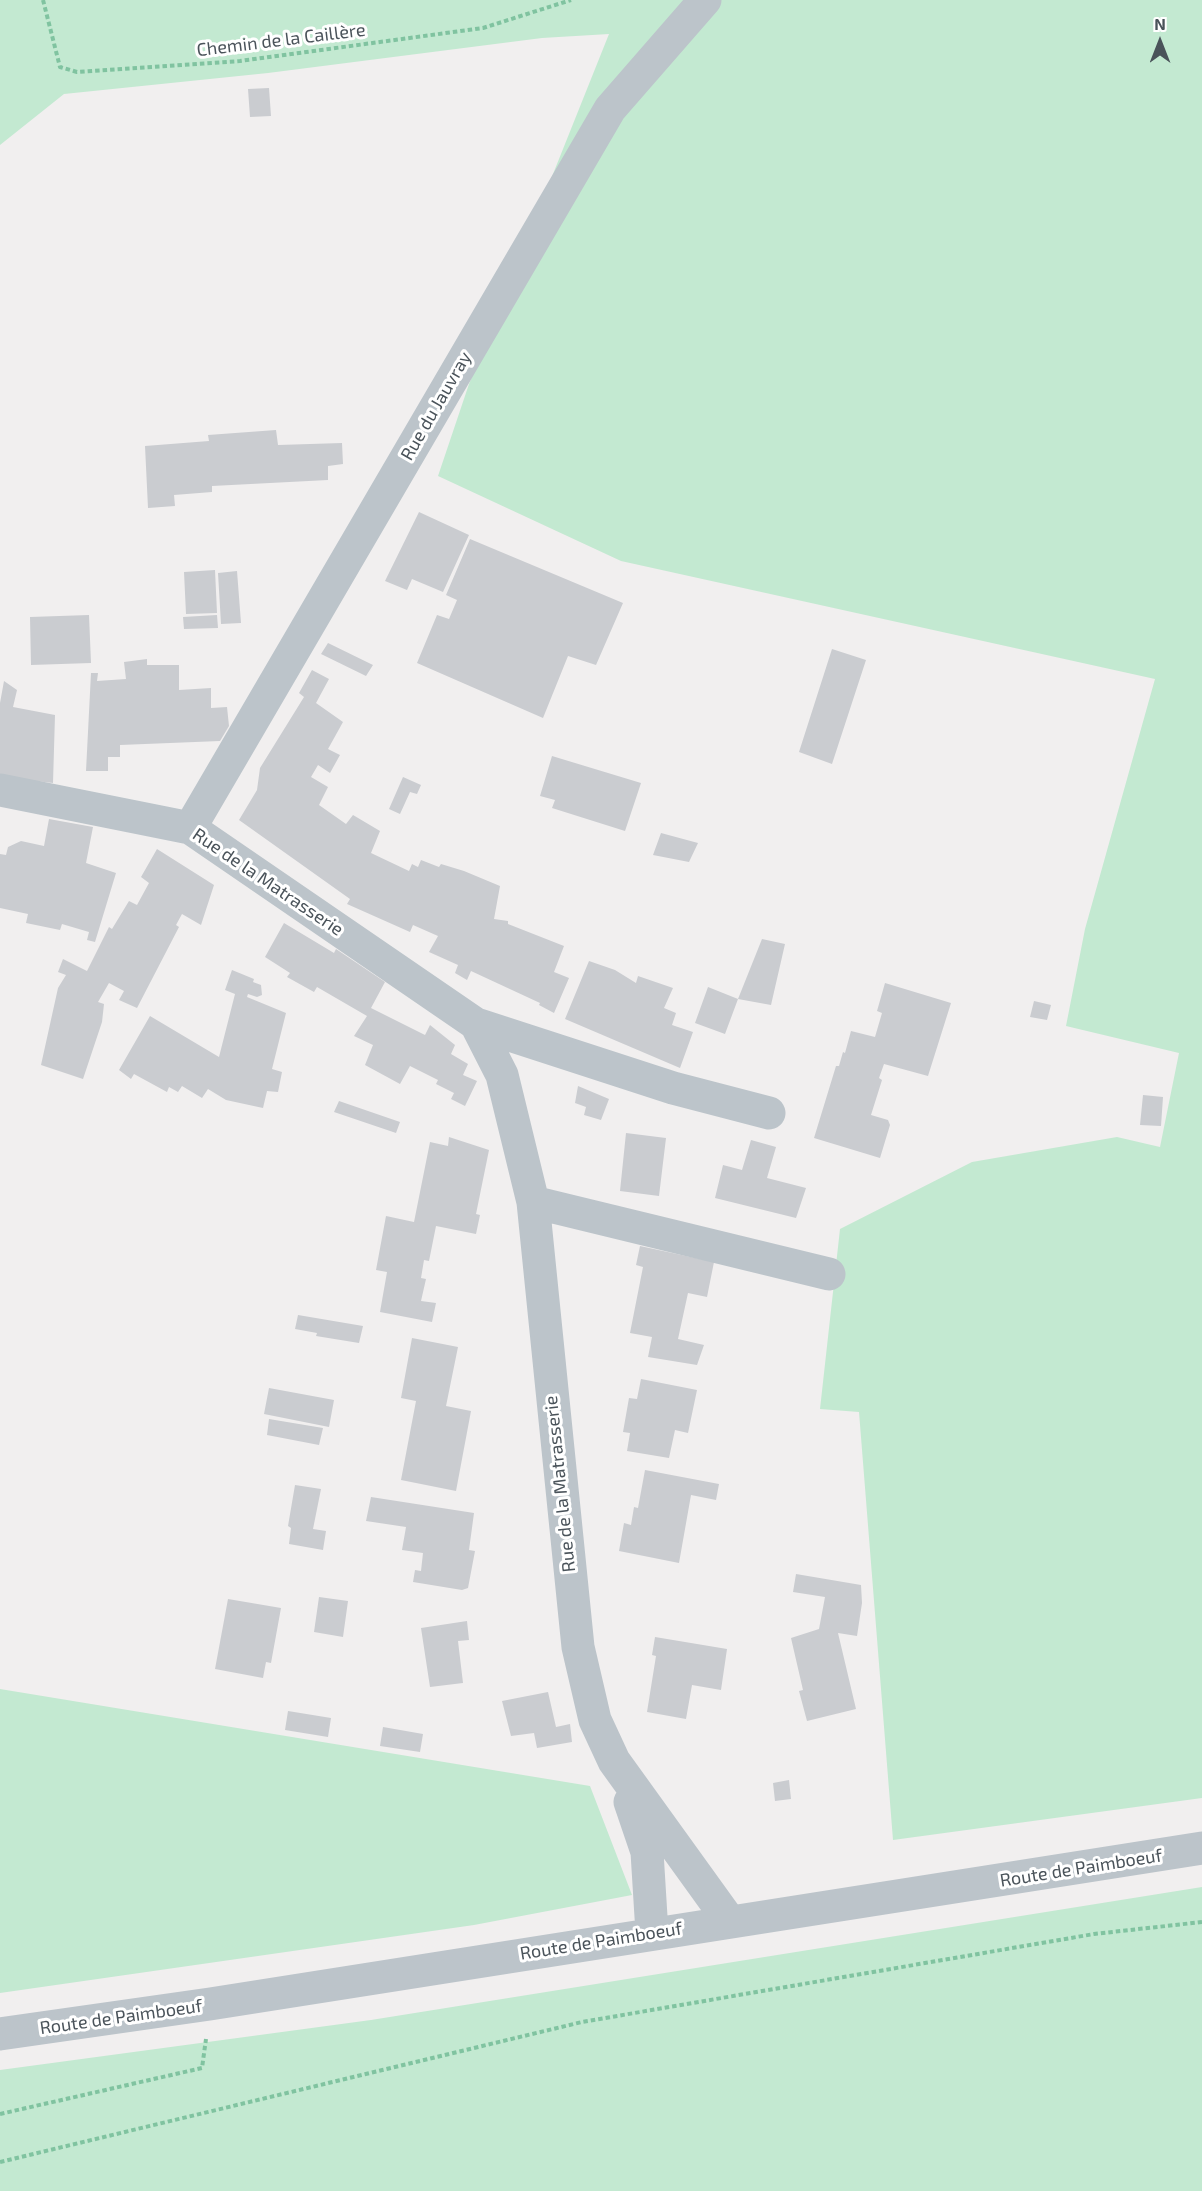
<!DOCTYPE html>
<html>
<head>
<meta charset="utf-8">
<style>
	body { margin:0 }
	#map { position:relative; width:1202px; height:2191px; overflow:hidden; background:#f1efef; font-family:"Exo 2",sans-serif }
	canvas { display:block }
	.north { position:absolute; left:1130px; top:12px; width:60px; height:60px; -webkit-text-stroke:4px #fff; paint-order:stroke; rotate:0deg; font-size:16px; font-weight:700; line-height:24px; text-align:center; color:#4a535a }
	.north::after { content:''; display:block; margin:auto; width:21px; height:27px; background:#4a535a; clip-path:polygon(50% 0,100% 100%,50% 72%,0 100%) }
</style>
</head>
<body>
<div id="map">
<canvas width="1202" height="2191"></canvas>
<div class="north">N</div>
</div>
<script>
const context = document.querySelector('canvas').getContext('2d');
context.lineJoin = 'round';
function paint(path, color) { context.fillStyle = color; context.fill(path, 'evenodd'); }
function strokePath(path, color, width, dash) { context.strokeStyle = color; context.lineWidth = width; context.lineCap = dash ? 'butt' : 'round'; context.setLineDash(dash || []); context.stroke(path); }
function write(font, color, halo, rows, align = 'center') {
  context.font = font + ' "Exo 2",sans-serif'; context.lineWidth = 6; context.setLineDash([]); context.textBaseline = 'middle'; context.strokeStyle = halo; context.fillStyle = color; for (const [text, x, y, turn = 0] of rows) {
    context.save(); context.translate(x, y); context.rotate((+turn || 0) * Math.PI / 180); context.textAlign = isNaN(turn) ? turn : align; if (halo) context.strokeText(text, 0, 0); context.fillText(text, 0, 0); context.restore();
  }
}
paint(new Path2D(`
	M0,0H1202V1798L893,1840L859,1412L820,1409L840,1229L972,1162L1117,1137L1160,1147L1179,1053L1066,1026L1085,929L1155,679L621,561L438,476L469,384L609,34L542,38L268,73L64,94L0,145Z
	M0,1689L590,1786L632,1895L474,1925L0,1993Z
	M1202,1887V2191H0V2070L371,2020Z`), '#c3e9d1');
paint(new Path2D(`
	M269,88L271,116L250,117L248,89Z
	M276,430L278,445L342,443L343,464L328,466V480L212,486V492L174,495L175,506L148,508L145,446L209,441L208,435Z
	M419,512L469,535L443,592L412,579L407,590L385,581Z
	M470,539L623,603L596,665L568,656L543,718L417,663L437,615L449,619L457,600L446,595Z
	M215,570L217,613L186,614L184,572Z
	M237,571L241,623L221,624L218,573Z
	M89,615L91,663L31,665L30,617Z
	M217,615L218,628L184,629L183,617Z
	M328,643L373,665L366,676L321,654Z
	M832,649L866,660L832,764L799,752Z
	M147,659V665H179V690L211,688V708L227,707L229,726L220,741L120,745V757H108V771H86L91,673H98L97,681L126,679L124,662Z
	M312,670L329,679L316,703L343,722L328,749L340,755L330,773L318,765L311,777L328,787L319,805L346,824L353,815L380,831L371,853L409,871L412,864L418,867L421,860L439,867L441,864L464,871L500,886L494,919L508,921V924L564,946L554,972L569,978L554,1013L539,1005L540,1003L471,971L467,980L455,973L458,965L429,952L438,936L413,925L410,932L347,904L350,899L239,820L257,790L260,768L304,697L299,693Z
	M4,681L17,690L13,707L55,715L53,783L0,777V703Z
	M552,756L641,783L625,831L552,808L555,800L540,796Z
	M403,777L421,785L417,794L410,792L400,814L389,809Z
	M49,819L93,827L86,863L116,873L95,942L87,940L89,932L62,924L60,930L26,923L28,914L0,908V854L6,855L8,847L21,841L44,846Z
	M661,833L698,843L689,862L653,855Z
	M157,849L214,885L201,925L182,914L176,925L179,927L137,1008L119,1000L124,991L109,983L98,1002L104,1004L102,1022L83,1079L41,1065L58,988L66,975L58,972L63,959L87,971L109,927L112,929L129,901L137,905L149,883L141,877Z
	M284,923L334,953L336,949L385,982L371,1008L425,1035L430,1025L455,1045L451,1054L468,1064L463,1075L477,1081L465,1106L451,1099L454,1093L436,1084L438,1080L410,1066L400,1084L365,1065L373,1045L354,1036L367,1016L317,987L314,992L287,977L290,973L265,957Z
	M762,939L785,944L771,1005L738,999L725,1034L695,1023L708,987L738,999Z
	M589,961L615,970L636,983L638,976L673,988L664,1008L676,1013L672,1025L693,1032L680,1068L565,1019Z
	M232,970L254,979L253,982L261,985L262,995L257,997L248,994L247,997L286,1013L272,1069L282,1072L278,1092L267,1091L263,1108L226,1100L208,1089L202,1098L182,1086L178,1092L169,1087L167,1092L134,1074L131,1079L119,1070L150,1016L219,1057L235,994L225,990Z
	M885,983L951,1003L928,1076L884,1064L879,1078L882,1080L871,1115L888,1120L890,1125L880,1158L814,1138L836,1066H839L843,1052L845,1053L851,1031L875,1037L882,1013L877,1011Z
	M1034,1001L1051,1005L1047,1020L1030,1017Z
	M578,1086L609,1099L601,1120L584,1115L586,1107L575,1103Z
	M1143,1095L1163,1097L1161,1126L1140,1125Z
	M339,1101L400,1122L396,1133L334,1112Z
	M626,1133L666,1138L659,1196L620,1191Z
	M449,1137L489,1150L476,1214L480,1215L476,1234L436,1226L429,1261L424,1260L421,1278L426,1279L421,1301L436,1303L432,1322L380,1312L387,1272L376,1270L386,1216L414,1222L430,1142L448,1146Z
	M751,1140L776,1147L767,1178L806,1188L796,1218L715,1198L723,1165L742,1170Z
	M640,1246L714,1262L707,1297L688,1293L678,1339L704,1345L697,1365L648,1357L652,1337L630,1333L643,1267L636,1265Z
	M298,1315L363,1326L359,1343L316,1336L317,1333L295,1329Z
	M412,1338L458,1347L446,1406L471,1411L456,1491L401,1480L416,1401L401,1398Z
	M641,1379L697,1390L688,1433L675,1430L669,1458L627,1451L630,1433L623,1432L629,1398L637,1399Z
	M269,1388L334,1400L329,1427L264,1414Z
	M269,1419L323,1428L319,1445L267,1435Z
	M645,1470L719,1484L716,1500L691,1495L679,1563L619,1551L624,1523L631,1525L634,1507L638,1508Z
	M295,1485L321,1489L313,1529L326,1531L323,1550L289,1544L291,1528L288,1526Z
	M371,1497L474,1513L469,1550L475,1551L468,1588L462,1590L413,1582L415,1570L421,1571L423,1553L402,1550L406,1527L366,1521Z
	M796,1574L861,1585L862,1603L857,1636L838,1633L856,1709L807,1721L799,1691L803,1690L791,1638L819,1629L825,1597L793,1592Z
	M319,1597L348,1601L343,1637L314,1632Z
	M228,1599L281,1608L271,1663L266,1662L263,1678L215,1669Z
	M467,1621L469,1640L458,1641L463,1683L430,1687L421,1628Z
	M655,1637L727,1649L721,1690L692,1685L686,1719L647,1712L656,1656L652,1655Z
	M548,1692L556,1727L570,1724L572,1742L537,1748L534,1733L511,1736L502,1701Z
	M288,1711L331,1718L328,1737L285,1730Z
	M383,1727L423,1734L420,1752L380,1746Z
	M789,1780L791,1799L775,1801L773,1783Z`), '#caccd0');
strokePath(new Path2D(`
	M43,0L60,67L77,72L240,61L483,28L571,0
	M0,2114L202,2068L206,2039
	M0,2162L582,2022L1094,1934L1202,1922`), '#80c3a0', 4, [4.5, 3]);
strokePath(new Path2D(`
	M0,790L190,828L476,1024L673,1088L769,1113
	M190,828L610,109L705,0
	M476,1024L502,1075L533,1202L578,1647L595,1720L614,1761L730,1922
	M533,1202L829,1274
	M630,1802L647,1852L652,1933
	M0,2034L210,2004L1202,1848`), '#bcc4ca', 33);
write('18px', '#4a535a', '#fff', [
	["Chemin de la Caillère",281,40,-7],
	["Rue du Jauvray",436,406,-60],
	["Rue de la Matrasserie",268,882,34],
	["Rue de la Matrasserie",560,1484,-96],
	["Route de Paimboeuf",1081,1868,-9],
	["Route de Paimboeuf",601,1941,-9],
	["Route de Paimboeuf",121,2017,-8]
]);
</script>
</body>
</html>
